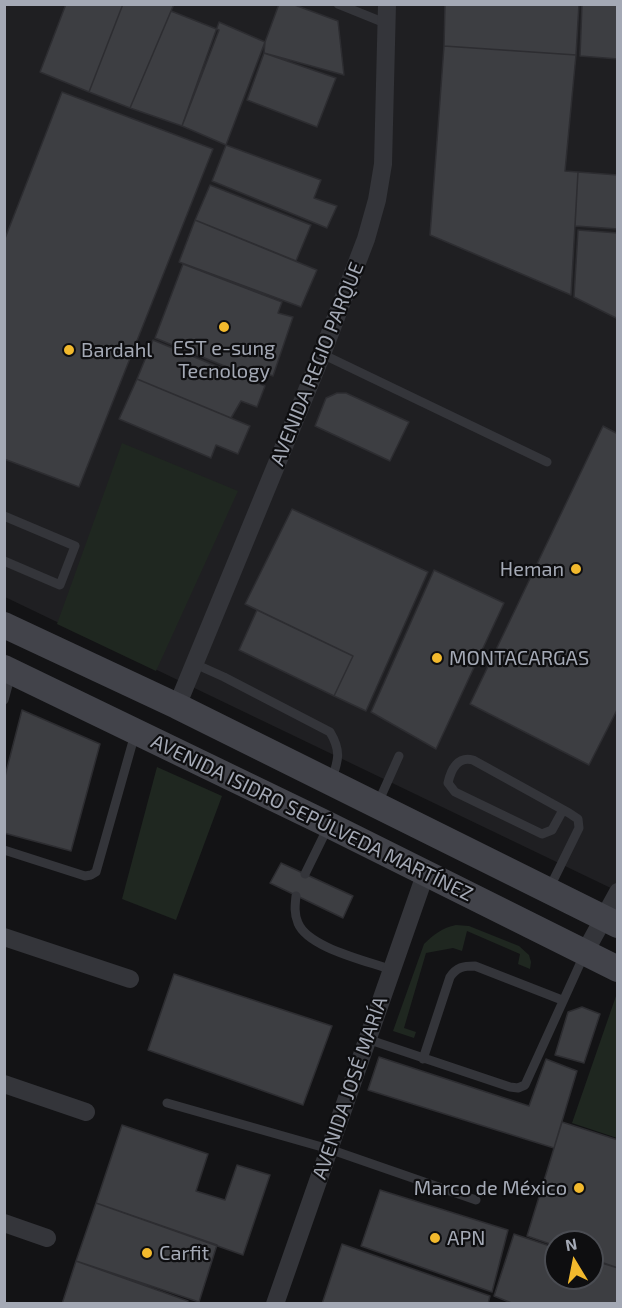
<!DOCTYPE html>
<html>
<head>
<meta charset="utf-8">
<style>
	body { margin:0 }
	#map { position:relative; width:622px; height:1308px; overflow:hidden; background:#131315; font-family:"Exo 2",sans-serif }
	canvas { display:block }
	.frame { position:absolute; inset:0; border:6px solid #a4a9b5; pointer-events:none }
	.north { position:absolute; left:544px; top:1230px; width:60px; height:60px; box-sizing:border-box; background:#0e0e10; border:2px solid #4a4c52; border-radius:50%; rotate:350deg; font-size:16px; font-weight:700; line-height:24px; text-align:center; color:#a4a9b5 }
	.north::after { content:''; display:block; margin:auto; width:21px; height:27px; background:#f2b92d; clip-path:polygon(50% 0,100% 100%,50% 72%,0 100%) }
</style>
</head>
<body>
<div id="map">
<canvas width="622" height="1308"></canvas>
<div class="frame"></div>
<div class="north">N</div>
</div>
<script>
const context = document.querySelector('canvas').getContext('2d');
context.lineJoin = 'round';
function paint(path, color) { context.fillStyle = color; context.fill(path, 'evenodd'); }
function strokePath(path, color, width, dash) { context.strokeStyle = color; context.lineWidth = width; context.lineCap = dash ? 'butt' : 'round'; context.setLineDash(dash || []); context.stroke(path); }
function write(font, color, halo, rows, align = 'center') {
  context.font = font + ' "Exo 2",sans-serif'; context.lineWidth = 4.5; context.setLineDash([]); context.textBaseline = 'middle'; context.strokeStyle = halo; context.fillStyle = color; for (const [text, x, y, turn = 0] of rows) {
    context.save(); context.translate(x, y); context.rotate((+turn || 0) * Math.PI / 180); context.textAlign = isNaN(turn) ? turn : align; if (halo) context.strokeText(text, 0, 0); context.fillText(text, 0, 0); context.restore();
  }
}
paint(new Path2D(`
	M4,5H617V891L5,597Z`), '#1f1f22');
paint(new Path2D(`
	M122,443L238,491L156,671L57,624Z
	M157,767L222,796L176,920L122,899Z
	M456,925L469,926L519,946L529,955L531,962L530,969L518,964L520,954L467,931L462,951L453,948L426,953L404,1028L416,1032L414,1038L393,1031L424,944C434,934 442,928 456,925Z
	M616,996L618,997L617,1138L572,1123Z`), '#1f2720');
const building = new Path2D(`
	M66,4H123L89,92L40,72Z
	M123,4H174L130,108L89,92Z
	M279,4H292L338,21L344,75L264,53L265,42Z
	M445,4H579L576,55L444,46Z
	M582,4H618V59L580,56Z
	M171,11L219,30L182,126L130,108Z
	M219,22L265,42L226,145L182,126Z
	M444,46L576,55L565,171L578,172L571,295L430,235Z
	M264,53L336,78L317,127L247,100Z
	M62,92L213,149L79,487L4,459V241Z
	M226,145L321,180L314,198L337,206L327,228L212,181Z
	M578,172L618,175V229L575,226Z
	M210,185L311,225L296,261L195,220Z
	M195,220L317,270L301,307L179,262Z
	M578,230L618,233V319L574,297Z
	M183,264L282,302L278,313L293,317L273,376L258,371L254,378L155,338Z
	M153,340L265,386L257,407L241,401L231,418L137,379Z
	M137,379L250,426L238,454L216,445L211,458L119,419Z
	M337,393H346L409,422L390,461L315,426L326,398Z
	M603,426L618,434V708L589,765L470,704Z
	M292,509L428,572L366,711L334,696L353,656L245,604Z
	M434,570L504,603L436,749L371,712Z
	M257,610L353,656L334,696L239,650Z
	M22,710L100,744L71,851L4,833V780Z
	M281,863L353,896L343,918L270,883Z
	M174,974L332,1026L303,1105L148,1050Z
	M582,1007L600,1014L584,1063L555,1055L568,1012Z
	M379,1057L529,1106L546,1059L577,1071L554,1148L368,1090Z
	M562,1122L618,1140V1268L592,1259V1242H556V1246L527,1236Z
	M122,1125L208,1154L196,1191L225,1200L237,1165L270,1175L243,1255L96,1203Z
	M380,1190L508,1230L492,1292L361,1246Z
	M96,1203L217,1245L199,1302L76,1261Z
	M514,1234L556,1248V1278H592V1260L618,1268V1304H514L494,1296Z
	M342,1244L490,1296L488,1304H322Z
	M76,1261L188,1301L187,1304H62Z`);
paint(building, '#3d3e42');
strokePath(building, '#2d2d31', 1.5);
strokePath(new Path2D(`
	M338,4L385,23
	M322,354L547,462
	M4,516L75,546L60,585L4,561
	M195,664L224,677L330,732C342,752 338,761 331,782
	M4,700L11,674
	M378,803L399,756
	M4,850L85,876L91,875L96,872L135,734
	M305,874L328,827
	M549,889L579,828L578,819L569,813L473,760C458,756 451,769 448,783L455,792L542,834L552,830L563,810
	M296,896C295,905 294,914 298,923C308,948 368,961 392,970
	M367,1039L510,1087L518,1088L525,1085L584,955
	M423,1059L450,977C457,967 463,966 475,966L562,1000
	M167,1103L329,1149L476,1200`), '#34353a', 9);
strokePath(new Path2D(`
	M177,706L322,354L366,239L377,200L383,164L387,4
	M4,937L130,979
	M585,952L618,892
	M4,1084L86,1112
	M4,1223L47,1238
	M275,1304L426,872`), '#34353a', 18);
strokePath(new Path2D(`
	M4,625L177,706L618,925
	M4,668L329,825L618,969`), '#42434a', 26);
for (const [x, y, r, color] of [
	[224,327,6,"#f2b92d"],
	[69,350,6,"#f2b92d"],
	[576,569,6,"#f2b92d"],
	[437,658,6,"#f2b92d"],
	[579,1188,6,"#f2b92d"],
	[435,1238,6,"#f2b92d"],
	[147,1253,6,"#f2b92d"]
]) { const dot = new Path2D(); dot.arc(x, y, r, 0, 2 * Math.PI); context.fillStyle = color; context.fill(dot); strokePath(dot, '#0e0e10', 2); }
write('20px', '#a4a9b5', '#0e0e10', [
	["EST e-sung",224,348,"center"],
	["Tecnology",224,371,"center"],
	["Bardahl",81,350],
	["Heman",564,569,"right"],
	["MONTACARGAS",449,658],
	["Marco de México",567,1188,"right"],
	["APN",447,1238],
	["Carfit",159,1253]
], 'left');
write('20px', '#a4a9b5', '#0e0e10', [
	["AVENIDA REGIO PARQUE",317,364,-68],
	["AVENIDA ISIDRO SEPÚLVEDA MARTÍNEZ",312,818,26],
	["AVENIDA JOSÉ MARÍA",350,1088,-71]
]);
</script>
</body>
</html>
